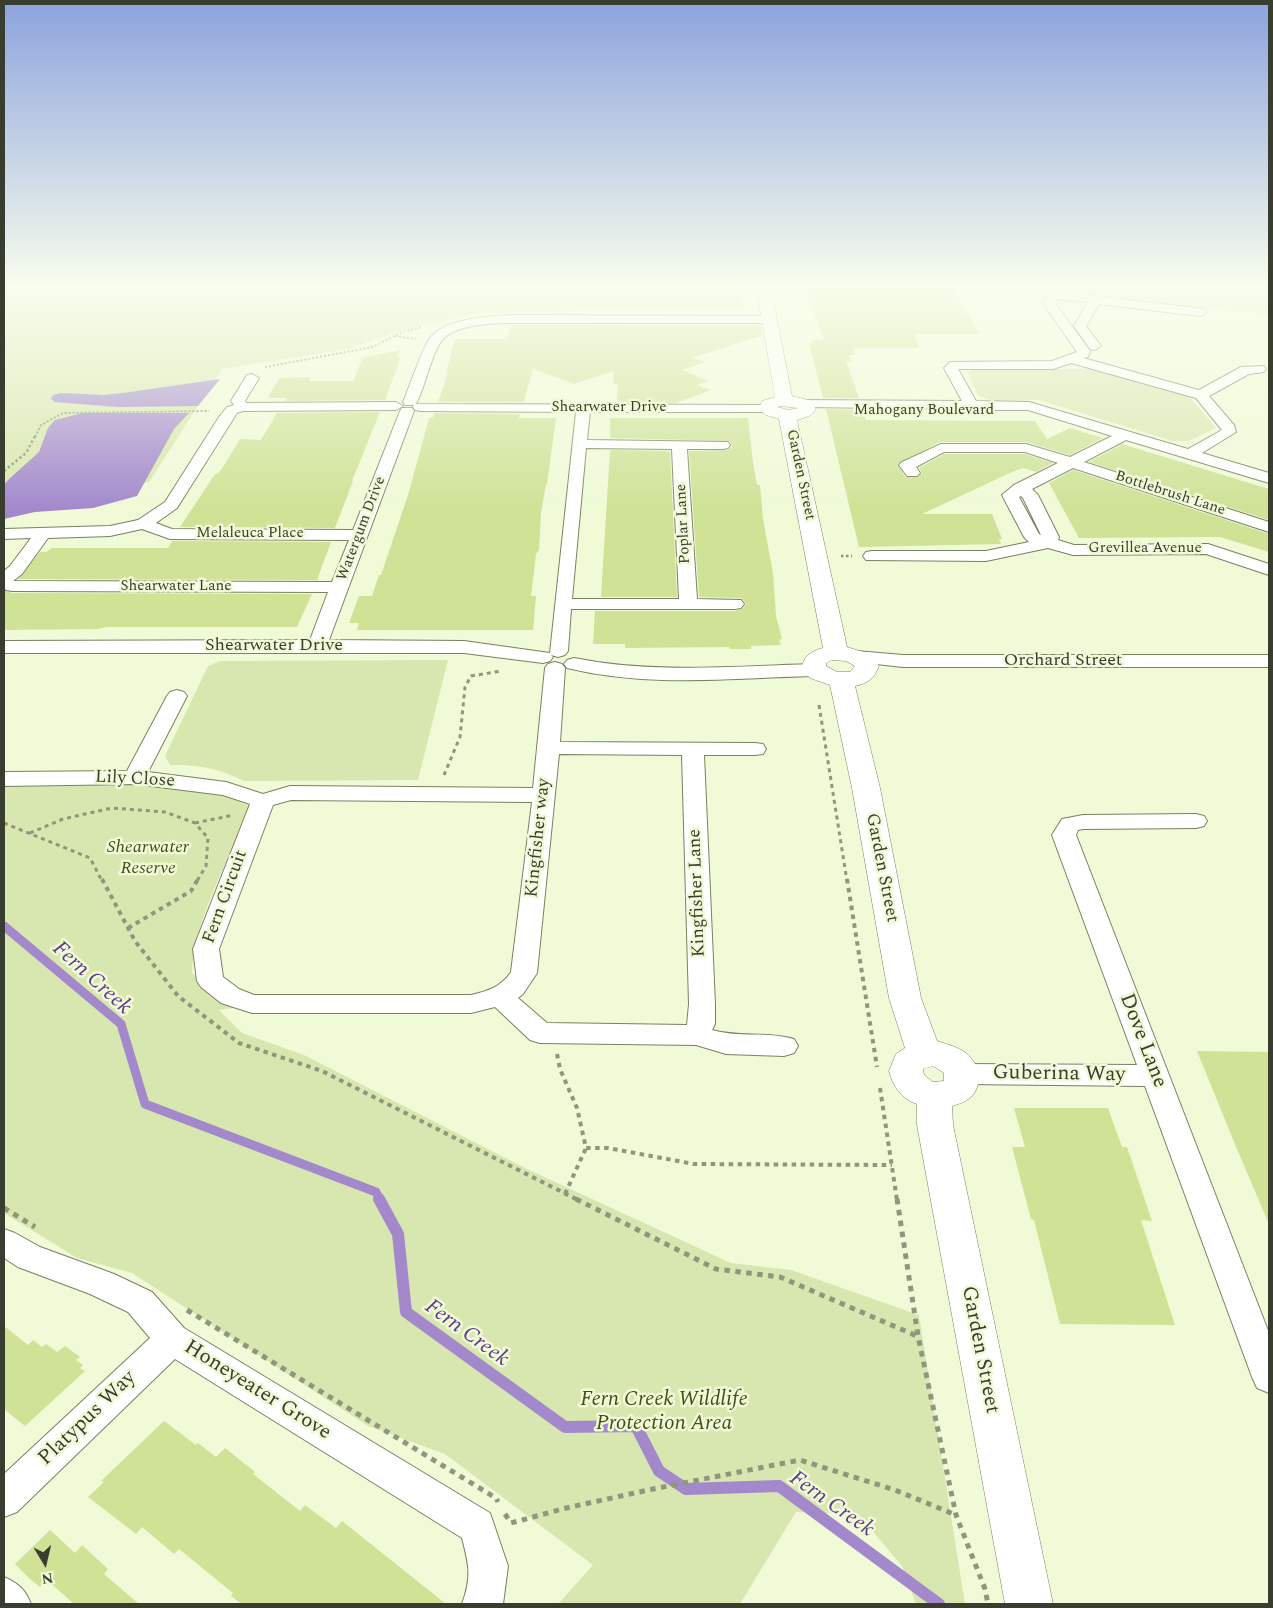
<!DOCTYPE html>
<html>
<head>
<meta charset="utf-8">
<style>
	body { margin:0 }
	#map { position:relative; width:1273px; height:1608px; overflow:hidden; background:#f0fad7; font-family:Spectral,serif }
	canvas { display:block }
	.frame { position:absolute; inset:0; border:5px solid #393d2f; pointer-events:none }
	.north { position:absolute; left:20px; top:1538px; width:50px; height:50px; -webkit-text-stroke:4px #f0fad7; paint-order:stroke; rotate:171deg; font-size:14px; font-weight:700; line-height:20px; text-align:center; color:#393d2f }
	.north::after { content:''; display:block; margin:auto; width:18px; height:22px; background:#393d2f; clip-path:polygon(50% 0,100% 100%,50% 72%,0 100%) }
</style>
</head>
<body>
<div id="map">
<canvas width="1273" height="1608"></canvas>
<div class="frame"></div>
<div class="north">N</div>
</div>
<script>
const context = document.querySelector('canvas').getContext('2d');
context.lineJoin = 'round';
function paint(path, color) { context.fillStyle = color; context.fill(path, 'evenodd'); }
function strokePath(path, color, width, dash) { context.strokeStyle = color; context.lineWidth = width; context.lineCap = dash ? 'butt' : 'round'; context.setLineDash(dash || []); context.stroke(path); }
function write(font, color, halo, rows, align = 'center') {
  context.font = font + ' Spectral,serif'; context.lineWidth = 5; context.setLineDash([]); context.textBaseline = 'middle'; context.strokeStyle = halo; context.fillStyle = color; for (const [text, x, y, turn = 0] of rows) {
    context.save(); context.translate(x, y); context.rotate((+turn || 0) * Math.PI / 180); context.textAlign = isNaN(turn) ? turn : align; if (halo) context.strokeText(text, 0, 0); context.fillText(text, 0, 0); context.restore();
  }
}
paint(new Path2D(`
	M4,285H738L746,310H574L481,313L403,330L348,349L222,369L149,482L4,515Z
	M1019,285H1269V315Z
	M976,368L1091,369L1189,396L1216,428L1189,441H1172L1039,400L992,401L979,396L967,372Z
	M448,660L418,780L244,781C218,768 200,765 170,765L165,756L208,666L221,661Z
	M134,783L221,794L249,806C231,858 194,918 192,973L233,1008L219,1010L242,1033L304,1055L527,1169L731,1263L791,1270L919,1315L965,1604H916L902,1566L858,1514L796,1512L740,1604H558L593,1565L445,1454L368,1426L132,1273L77,1258L4,1213V785Z`), '#d8e7af');
paint(new Path2D(`
	M220,379L198,406L117,407L55,402L51,399L53,395L61,393L104,395L123,393Z
	M82,413H189L174,429L137,496L93,508L35,512L4,519V485L8,480L39,452L48,428L55,420Z`), '#a389cc');
strokePath(new Path2D(`
	M4,926L121,1024L145,1104L376,1192L380,1200`), '#a389cc', 9);
strokePath(new Path2D(`
	M379,1199L398,1234L406,1312L565,1427L636,1426L659,1471L686,1489L779,1486L939,1604`), '#a389cc', 12);
paint(new Path2D(`
	M804,285H951L979,334H914L919,348H853L855,355H849L851,361H846L859,398H823L809,343H813L812,340H824Z
	M511,325L761,326L763,335L692,358L705,362L682,370L708,381L697,385L711,390L676,403H624L617,400L618,385L613,383L614,371L574,384L533,369L524,402H438L448,373H446L455,339H507Z
	M401,350L397,357H401L385,400L285,401L287,398H269L270,396H268L280,378L311,377L309,381H353L362,359L366,357Z
	M826,409L862,410L866,420L1035,421L1047,439L1070,428L1103,438L1070,455L1026,442H940L898,464L905,477H918L922,473L919,468L944,454H1025L1053,463L1036,472L1023,468L1012,472L922,514H992L1002,539H999L1001,544L859,547Z
	M380,412L352,481H353L335,528L180,527L215,474H217L221,470L240,439L261,440L277,413Z
	M435,413L520,414L519,418H556L547,484H546L541,513L539,550L536,554L531,596H536L533,630H357L359,623H349L359,596H372L379,575H381L409,492L429,418L433,417Z
	M610,418H748L753,463L757,485H760L763,519L773,573L776,616L782,639L779,640L781,645L751,646V649H730L729,647L625,648V644H593L595,611H735L742,609L746,604L741,598L699,597L689,451L728,450L732,446L730,441L610,438Z
	M1122,444L1269,489V520L1089,462Z
	M610,450L670,451L677,597H601Z
	M1073,470L1269,534V552L1220,537L1079,538L1049,483Z
	M172,541L331,542L317,580L18,579L40,552H46L52,548H168Z
	M4,590L12,593L312,594L297,627H107L98,629L4,630Z
	M1197,1051L1269,1052V1224L1234,1142Z
	M1014,1108H1108L1122,1147H1127L1152,1221L1141,1220L1175,1325L1060,1324L1034,1220L1031,1219L1012,1147H1025Z
	M4,1326L28,1345L33,1340L42,1347L46,1344L57,1352L65,1346L80,1357L76,1360L83,1365L80,1368L85,1371L25,1426L4,1409Z
	M164,1421L196,1445L198,1443L216,1457L225,1448L255,1472L253,1474L300,1511L305,1505L336,1528L342,1521L446,1604H242L231,1596L233,1593L179,1549L174,1554L142,1527L136,1534L88,1497L104,1482L101,1481Z
	M50,1530L75,1553L82,1545L108,1569L104,1574L139,1604H74L47,1580L40,1587L30,1579L15,1564Z`), '#cfe296');
const street = new Path2D(`
	M1054,291L1204,309L1206,312L1204,315L1200,316L1099,304L1086,326L1101,346L1095,350L1090,349L1074,326L1088,302L1057,299L1055,303L1090,351L1088,357L1083,358L1199,390L1241,367L1264,366L1266,369L1264,372L1249,374L1209,396L1234,425L1236,432L1202,453L1269,473V483L1126,440L1084,462L1269,522V532L1073,468L1032,489L1038,495L1059,537L1058,540L1074,545L1208,544L1269,564V575L1206,554L1073,555L1048,548L986,561L866,560L863,556L866,552L872,551H986L1029,542L1024,537L1002,495L1014,485L1058,463L1025,452H944L916,467L920,473L917,476H907L899,465L902,462L941,444H1026L1070,457L1112,436L1028,410H981L980,414H970L967,409L802,407L795,403L797,400L962,401L944,368L950,362L1052,361L1077,352L1043,303L1050,293ZM1071,363L1196,398L1222,430L1188,449L1029,402L976,401L958,369H1053ZM1021,496L1023,498L1041,535L1039,534L1019,497Z
	M513,315L773,316L775,319L773,322L769,323H513C494,323 451,324 440,343C429,361 426,385 416,404L772,405L774,408L772,411L767,412H590L587,440L728,442L730,445L728,448L723,449H687L697,599L741,600L744,604L741,608L735,609H571L568,651L565,655L558,657L551,655L553,657L550,661L543,663L464,653H4V641L310,640L328,592L12,591L6,590L4,587V571L10,566L31,538L4,539V529L110,526L138,520L165,502L219,417L227,407L234,405L231,401L247,375L252,374L259,378L245,401L246,403L396,402L403,406L396,410L243,411L237,413L177,508L156,523L172,529L353,530L400,411L402,408H412L414,411L329,640L464,641L550,653L576,412L420,411L415,410L413,407L414,405H405L403,402C410,386 421,351 430,338C445,318 490,316 513,315ZM586,448L672,449L679,599H572ZM142,529L170,539L349,540L332,582L13,581L22,574L48,538L110,536Z
	M856,651L903,655H1269V667H903L849,661L846,657L849,653Z
	M574,658C654,674 734,666 815,664L822,666L825,670L822,674L815,676C732,678 649,688 567,668L564,664L567,660Z
	M555,662L562,664L565,668L560,742L755,743L763,744L766,749L763,754L755,755H704L715,1004V1024L712,1030C739,1038 767,1031 794,1039L798,1046L794,1053L784,1056L726,1054L696,1045L540,1043L530,1040L495,1007L471,1013H252L221,1003L201,987L197,981L193,949L250,804L223,795L135,784L4,786V772L127,771L167,696L170,692L177,690L184,692L187,696L148,772L226,782L263,794L290,786L533,788L545,668L548,664ZM559,754L682,755L689,1004L687,1025L547,1023L518,998L523,994L537,973ZM291,800L532,802L511,972C501,987 488,991 471,995H254L239,989L223,977L219,949L273,805Z
	M1196,814L1204,816L1207,821L1204,826L1196,828L1083,829L1078,830L1076,835L1269,1333V1393L1257,1388L1252,1377L1145,1086L963,1084L953,1081L949,1074L953,1067L963,1064L1137,1065L1052,835L1062,819L1083,815Z
	M4,1229L15,1233L40,1247L114,1274L152,1292L184,1328L490,1513L508,1566L503,1604H462C472,1577 469,1565 462,1538L175,1359L17,1512L4,1517V1474L150,1338L128,1312L90,1294L18,1267L4,1258Z
	M4,1577C19,1584 25,1589 31,1604H4Z`);
const secondary = new Path2D(`
	M756,285H770L792,396L812,401L816,410L809,416L797,420L847,647L869,654L879,666C874,679 868,683 855,686L880,788L921,998L937,1041C946,1044 958,1047 966,1053C981,1065 984,1089 967,1100C963,1103 957,1104 952,1106L953,1125L1053,1604H1005L917,1125V1104C901,1099 893,1086 889,1071L896,1054L905,1048L889,998L852,788L830,685L810,678L802,668C803,656 812,651 823,648L779,419L766,415L759,409L762,401L775,397ZM780,406L798,408L789,410L777,407ZM832,660L846,661L855,666L850,672H837L826,666V663ZM933,1066L944,1073V1081L933,1082L924,1075L923,1069Z`);
strokePath(street, '#798162', 2);
strokePath(secondary, '#798162', 1);
strokePath(new Path2D(`
	M1002,285L1038,289
	M395,336L416,339
	M265,367L373,347L402,332L422,327
	M35,437L41,425L63,413L209,411`), '#8f967e', 2, [2, 2]);
strokePath(new Path2D(`
	M4,471L26,453L35,436
	M841,556H852`), '#8f967e', 2.5, [2.5, 2.5]);
strokePath(new Path2D(`
	M819,705L847,881
	M444,775L460,737L465,687L471,676L501,671
	M4,823L90,858L102,881
	M195,823L234,815
	M30,833L63,819L112,808L165,812L195,823L208,838L206,866L197,881`), '#8f967e', 3, [4, 4]);
strokePath(new Path2D(`
	M102,879L135,941L178,996L239,1043L322,1071L578,1200
	M847,879L877,1067
	M128,928L191,891L198,879
	M557,1054L560,1069L577,1108L586,1148H608L694,1164L892,1165
	M880,1088L897,1200
	M565,1194L586,1148`), '#8f967e', 4, [4.5, 4.5]);
strokePath(new Path2D(`
	M576,1199L716,1269L780,1277L917,1336
	M897,1199L918,1336L956,1515L985,1589L988,1604
	M4,1208L35,1227
	M187,1310L496,1498L498,1502
	M505,1514L511,1523L566,1508L653,1489L800,1460L895,1490L956,1515`), '#8f967e', 5, [5.5, 5.5]);
paint(street, '#fff');
paint(secondary, '#fff');
const sky = context.createLinearGradient(0, 0, 0, 510);
sky.addColorStop(0, '#8ca3dd');
sky.addColorStop(0.56, '#f8fded');
sky.addColorStop(1, '#f8fded00');
context.fillStyle = sky;
context.fillRect(0, 0, 1273, 510);
write('15px', '#393d2f', '#f0fad7', [
	["Shearwater Drive",609,408],
	["Mahogany Boulevard",924,411],
	["Garden Street",800,475,78],
	["Bottlebrush Lane",1170,494,18],
	["Poplar Lane",684,524,-93],
	["Watergum Drive",362,529,-69],
	["Melaleuca Place",250,534],
	["Grevillea Avenue",1145,549],
	["Shearwater Lane",176,587]
]);
write('18px', '#393d2f', '#f0fad7', [
	["Shearwater Drive",274,646],
	["Orchard Street",1063,661],
	["Lily Close",135,780,3],
	["Kingfisher way",539,838,-84],
	["Garden Street",881,868,79],
	["Kingfisher Lane",698,893,-92],
	["Fern Circuit",226,897,-70]
]);
write('italic 18px', '#434e17', '#f0fad7', [
	["Shearwater",148,848],
	["Reserve",148,869]
]);
write('21px', '#393d2f', '#f0fad7', [
	["Dove Lane",1142,1041,69],
	["Guberina Way",1059,1075,1],
	["Garden Street",979,1350,79],
	["Honeyeater Grove",257,1391,32],
	["Platypus Way",88,1419,-44]
]);
write('italic 21px', '#434e17', '#f0fad7', [
	["Fern Creek Wildlife",664,1401],
	["Protection Area",664,1425]
]);
write('italic 22px', '#5e3b8b', '#f0fad7', [
	["Fern Creek",91,979,42],
	["Fern Creek",466,1334,36],
	["Fern Creek",831,1505,35]
]);
</script>
</body>
</html>
